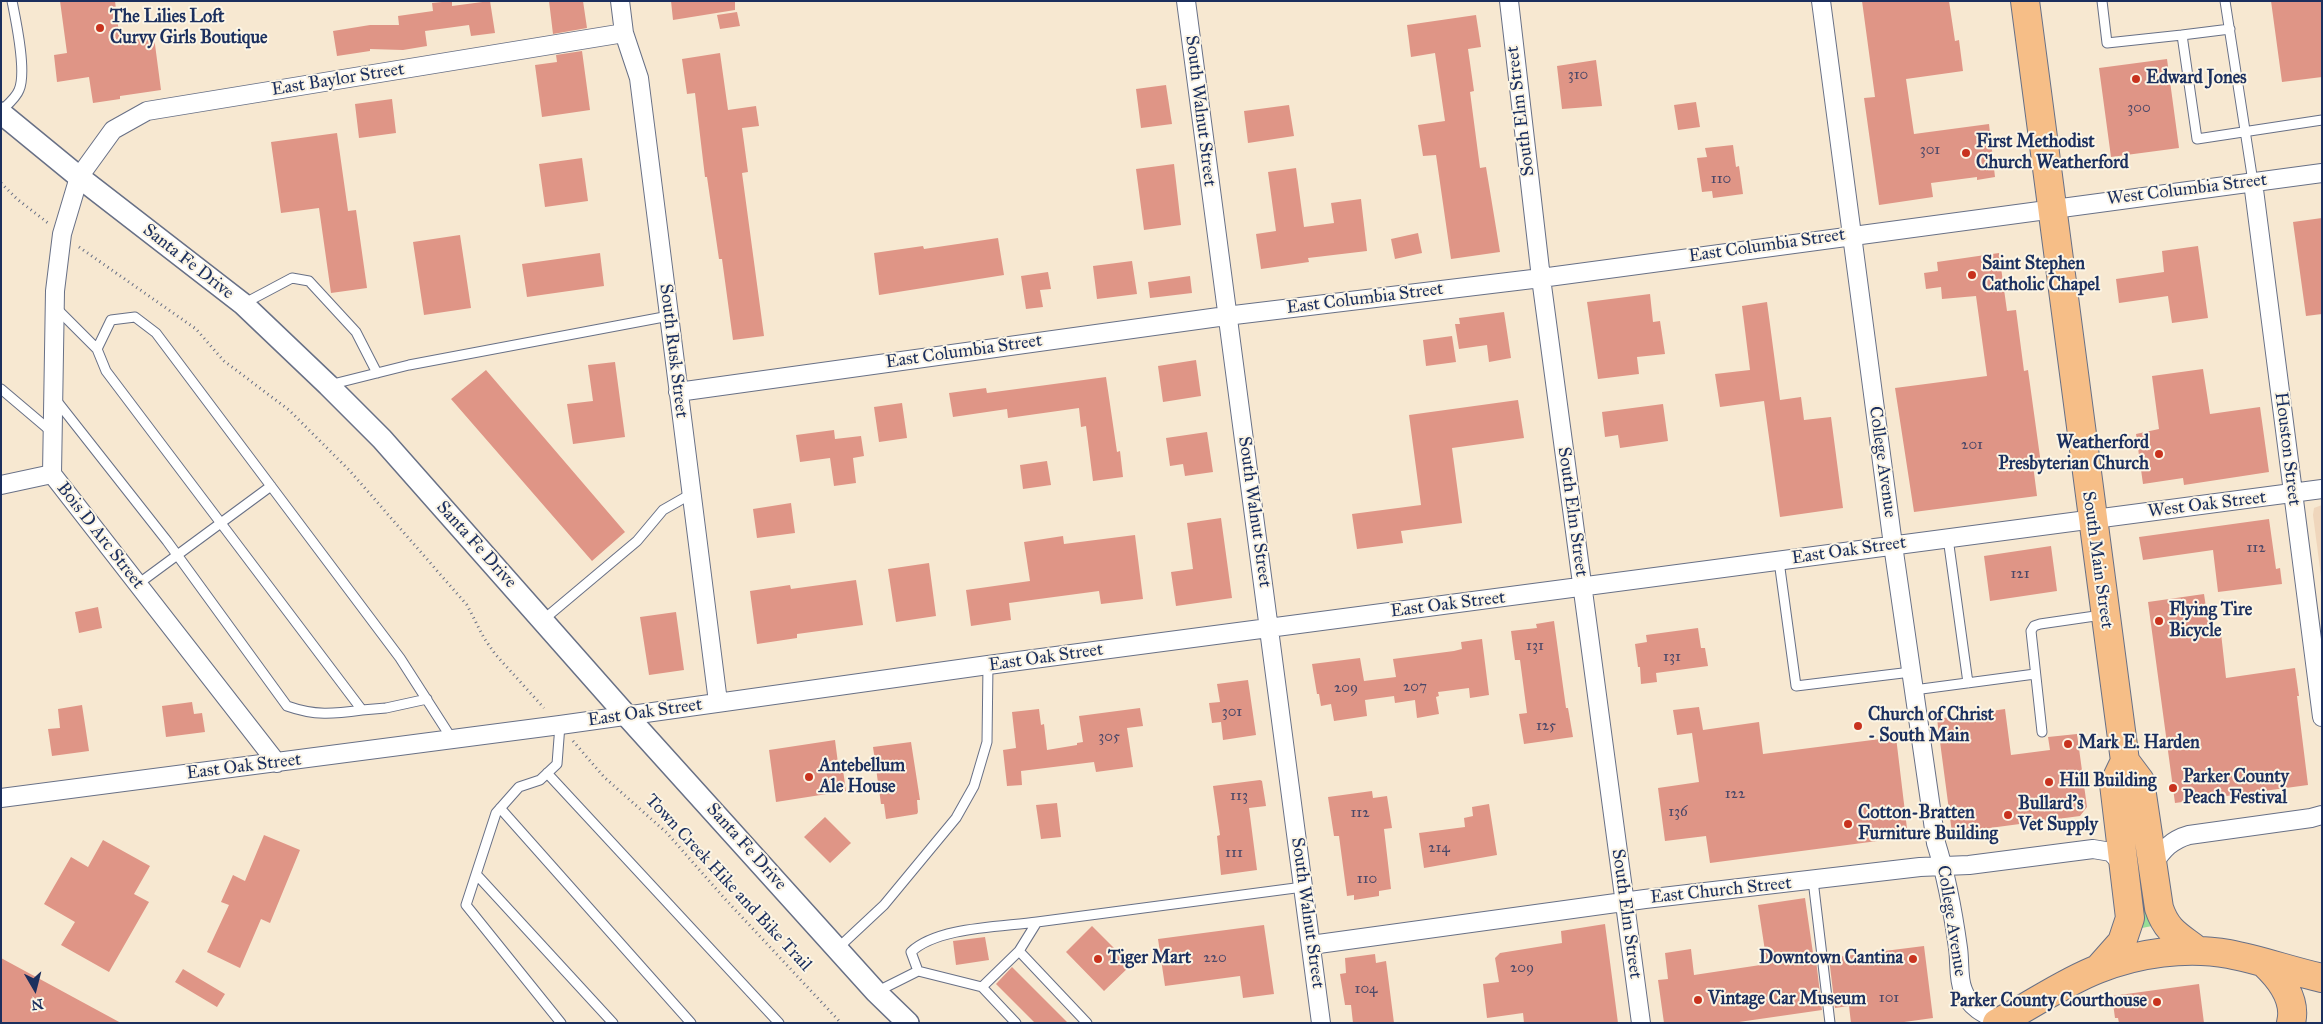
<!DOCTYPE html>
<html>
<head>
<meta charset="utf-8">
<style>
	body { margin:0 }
	#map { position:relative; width:2323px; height:1024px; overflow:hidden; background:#f7e8d1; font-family:"IM FELL Great Primer",serif }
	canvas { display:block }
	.frame { position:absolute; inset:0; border:2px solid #1b2f5e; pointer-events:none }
	.north { position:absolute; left:10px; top:964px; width:50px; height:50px; -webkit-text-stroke:4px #fcf5e5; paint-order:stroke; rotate:172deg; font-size:14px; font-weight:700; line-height:20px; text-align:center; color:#1b2f5e }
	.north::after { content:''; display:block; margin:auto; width:18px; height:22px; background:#1b2f5e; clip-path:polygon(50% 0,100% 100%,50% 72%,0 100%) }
</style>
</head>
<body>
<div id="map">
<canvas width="2323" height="1024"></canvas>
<div class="frame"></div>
<div class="north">N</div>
</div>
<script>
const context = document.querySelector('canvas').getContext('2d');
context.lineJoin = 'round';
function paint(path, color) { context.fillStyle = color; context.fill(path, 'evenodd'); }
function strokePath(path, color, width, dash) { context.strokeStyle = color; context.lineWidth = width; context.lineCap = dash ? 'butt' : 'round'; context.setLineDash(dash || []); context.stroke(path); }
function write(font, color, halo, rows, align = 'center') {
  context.font = font + ' "IM FELL Great Primer",serif'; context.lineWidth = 4; context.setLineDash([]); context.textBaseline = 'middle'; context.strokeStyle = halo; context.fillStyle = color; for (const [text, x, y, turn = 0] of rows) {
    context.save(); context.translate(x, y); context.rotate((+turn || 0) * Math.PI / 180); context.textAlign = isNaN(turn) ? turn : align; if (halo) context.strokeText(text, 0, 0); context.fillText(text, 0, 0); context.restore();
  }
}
paint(new Path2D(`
	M2322,505V584L2313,515L2314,508Z`), '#efd6bc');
paint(new Path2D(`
	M2135,828L2152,926L2142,928L2143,912L2132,829Z`), '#97dd96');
paint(new Path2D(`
	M60,1H115L120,42L154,37L161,90L120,96V99L93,103L89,77L57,82L54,55L67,53Z
	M452,1V6L490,1L495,33L471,36L469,25L425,31L427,46L403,50L370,49V51L337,56L333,31L370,25H399L398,16L433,11L432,3Z
	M549,1H583L587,28L553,34Z
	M671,1H735V10L673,20Z
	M1862,1H1949L1955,41L1959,40L1963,71L1906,79L1914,134L1989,124L1995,177L1977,180V177L1931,183L1933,197L1879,205L1864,98L1875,97Z
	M2271,1H2322V77L2282,82Z
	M737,12L740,26L720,29L717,15Z
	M1476,15L1481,47L1468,49L1474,91L1470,92L1480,168L1486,167L1500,252L1451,259L1436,155L1423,156L1418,125L1445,121L1435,53L1411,57L1407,25Z
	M582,51L590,110L542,117L535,65L557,62L556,55Z
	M720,53L728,110L756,106L759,126L742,128L748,172L742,173L764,336L733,340L722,259H719L707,177H705L695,93L687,94L682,59Z
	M2167,59L2179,148L2111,157L2099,68Z
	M1596,60L1602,106L1562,109L1557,66Z
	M1166,85L1172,124L1141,128L1136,89Z
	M392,99L396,133L359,138L355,104Z
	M1696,102L1700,127L1678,130L1674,105Z
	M1289,105L1294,136L1248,143L1244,111Z
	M337,133L348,211L356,210L367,288L331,293L319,208L281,213L271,142Z
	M1733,145L1736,167L1739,166L1743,194L1713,198L1712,191L1702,192L1697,158L1707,157L1705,148Z
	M582,158L588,201L545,207L539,164Z
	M1174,164L1181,225L1144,230L1136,169Z
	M1296,168L1304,227L1334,223L1331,203L1361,199L1367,251L1308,258L1309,262L1261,269L1256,234L1276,231L1268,172Z
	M2322,218V314L2306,316L2293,222Z
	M1418,233L1422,253L1395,259L1391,239Z
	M460,235L471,308L424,315L413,242Z
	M998,238L1004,275L879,295L874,253L923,246L924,249Z
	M2198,246L2208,318L2172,323L2168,296L2119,303L2116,279L2164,272L2162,251Z
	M600,253L604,286L527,297L522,264Z
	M1999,253L2007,311L2016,310L2024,371L2028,370L2041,464L2033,465L2037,496L1914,512L1895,388L1987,376L1976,296L1942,299L1941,287L1926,289L1924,273L1938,271L1937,262Z
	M1132,261L1137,294L1097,299L1093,266Z
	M1048,272L1051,289L1040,290L1043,307L1026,309L1021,276Z
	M1190,276L1192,293L1150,298L1148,282Z
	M1650,294L1653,322L1660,321L1665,354L1637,357L1639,374L1598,379L1587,302Z
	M1767,302L1780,400L1801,397L1804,420L1831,417L1843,508L1780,517L1764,401L1720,407L1715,374L1750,370L1742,306Z
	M1504,312L1511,358L1489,362L1487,345L1459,349L1455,324H1460L1459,318Z
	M1452,336L1456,362L1426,366L1423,340Z
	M1196,360L1201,396L1163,402L1158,366Z
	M615,362L625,437L573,444L567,404L593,401L588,365Z
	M2203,369L2210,414L2260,407L2269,472L2184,485L2183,478L2143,484L2136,434L2159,429L2152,376Z
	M486,370L625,532L592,561L451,399Z
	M1106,377L1117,452L1120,451L1123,477L1093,481L1086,426L1081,427L1079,408L1008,418L1007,409L953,417L949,393L986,388L987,393Z
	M1518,400L1524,438L1452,448L1462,523L1401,531L1403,543L1357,549L1352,514L1421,505L1409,415Z
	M902,403L907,438L879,442L874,407Z
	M1663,404L1668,441L1620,448L1618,435L1605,437L1602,412Z
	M834,430L835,439L861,436L864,456L853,458L856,483L834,486L830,458L800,462L796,435Z
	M1207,432L1213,472L1185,476L1183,464L1170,466L1166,438Z
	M1047,461L1051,485L1023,489L1020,465Z
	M791,503L795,533L757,538L753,509Z
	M1221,518L1232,598L1176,606L1171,572L1193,569L1187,523Z
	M2269,519L2276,569L2280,568L2282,584L2218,592L2213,550L2143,560L2139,537Z
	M1135,535L1143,599L1101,604L1099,591L1009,603L1011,620L971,626L966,590L1030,581L1024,542L1063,536L1064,544Z
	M2051,546L2057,591L1990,601L1984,556Z
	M929,563L936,616L896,622L888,569Z
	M856,580L863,625L797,634V638L757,644L750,591L790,585L791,589Z
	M2204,594L2210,634L2221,633L2226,678L2295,668L2299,696H2297L2308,785L2175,803L2148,602Z
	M98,607L102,628L79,633L75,612Z
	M676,612L684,670L649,675L640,617Z
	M1554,621L1566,708H1568L1573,737L1524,744L1519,714L1527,713L1520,660H1515L1511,631L1537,628L1536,624Z
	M1698,628L1701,648H1705L1708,666L1656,673L1657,682L1641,684L1640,667H1638L1635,644L1647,642L1646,635Z
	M1482,639L1489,695L1470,698L1469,688L1438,692L1439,696L1436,697L1439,714L1417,718L1415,700L1395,703L1394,696L1365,700L1367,716L1334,721L1331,704L1321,706L1319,694H1317L1312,664L1360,658L1364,681L1396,677L1393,659L1454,651L1462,649L1461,642Z
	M1248,680L1256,735L1223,740L1221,722L1212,723L1209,703L1220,702L1217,684Z
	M192,702L194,714L202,713L205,732L166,737L162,706Z
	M82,705L89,751L52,756L48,729L60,728L58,709Z
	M1699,707L1703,730L1759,722L1763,754L1896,737L1908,837L1710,863L1706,836L1665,841L1658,788L1699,782L1692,733L1677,735L1673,710Z
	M1140,708L1143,726L1127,728L1133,767L1096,772L1094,762L1021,771L1022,785L1007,786L1003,750L1016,748L1012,712L1039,709L1041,725L1044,724L1047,750L1077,745V743L1083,742L1079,716Z
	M2005,709L2011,755L2050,750L2048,737L2077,734L2087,807L2080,816L1952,833L1937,719Z
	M835,740L839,771L843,770L846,791L776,802L769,750Z
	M911,742L920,800H917L918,812L917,814L886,819L884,804H881L873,747Z
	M1260,780L1262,781L1266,806L1249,808L1257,870L1221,875L1217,836L1220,835L1213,786Z
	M1372,791L1373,798L1387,796L1392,828L1384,829L1391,889L1379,891V896L1354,900V895L1347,896L1339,836H1334L1328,797Z
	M1057,803L1061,837L1041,839L1036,805Z
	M1489,804L1497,855L1424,868L1419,833L1465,827L1464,818L1473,816L1472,807Z
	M825,817L851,843L830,863L804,837Z
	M264,835L300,850L270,923L261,919L240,968L207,952L229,905L221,902L233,875L245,881Z
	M103,840L150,866L134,894L149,902L109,972L61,945L75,922L44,904L71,857L88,867Z
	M1805,898L1814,960H1816L1822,1010L1732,1023H1664L1658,980L1668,979L1665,953L1691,949L1694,975L1767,964L1758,905Z
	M1605,924L1618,1023H1524L1523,1013L1487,1018L1483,984L1499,982L1495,958L1500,953L1562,943L1561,931Z
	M1264,925L1274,994L1243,998L1240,976L1165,986L1158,939Z
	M1092,926L1131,965L1104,991L1066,952Z
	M985,937L989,960L956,965L953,941Z
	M1924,946L1933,1018L1897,1023H1851L1849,1006L1835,1008L1829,958Z
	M1375,954L1376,963L1386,961L1394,1023H1353L1351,1005H1345L1340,974L1346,973L1345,958Z
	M1,958L121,1023H1Z
	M1012,967L1068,1023H1035L996,984Z
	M183,969L225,994L217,1007L175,982Z
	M2199,984L2204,1023H2119L2118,1018H2115L2112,996Z`), '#df9586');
const service = new Path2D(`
	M2102,1L2107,43L2182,35
	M2225,1L2253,182
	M2230,29L2182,35L2197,139L2322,120
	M1,111C7,105 16,98 19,90C27,72 16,21 12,1
	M243,304L292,278L309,281L356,332L377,373
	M55,307L97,349
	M329,385L409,365L669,316
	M1,389L53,433
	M56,400L167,541L287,706C315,716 333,714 362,710
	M1948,538L1968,683
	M1779,561L1796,686L1911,672
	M138,584L271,486
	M543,620L637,541L663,510L691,494
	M1914,690L2035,674
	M427,699L386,708L362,710L106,371L97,349L111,320L135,317L156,333L400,658L452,739
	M560,725L557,764L540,780L519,787L496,813L466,905L561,1023
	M2042,732L2031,631L2034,626L2040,624L2102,615
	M547,773L779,1023
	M500,808L691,1023
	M476,874L613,1023
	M1813,880L1830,1023
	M838,948L884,905L956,818L974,786L987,742L988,665
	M1019,951L1037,922L1303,887
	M918,971L911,952C937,927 1001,927 1037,922
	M982,987L1016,1023
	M876,992L918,971L982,987L1019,951L1087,1023`);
const minor = new Path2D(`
	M620,1L624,33L639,78L718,702
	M1186,1L1321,1023
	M1509,1L1541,278L1641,1023
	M1821,1L1893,545L1936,843C1947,878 1953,912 1958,948C1960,961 1958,979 1963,990C1969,1007 1984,1014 1999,1021
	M2253,182L2322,717
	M678,392L1226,316L1541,278L2322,173
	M1,485L52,474
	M277,763L52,474L55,291L62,234L79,177L113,130L147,111L624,33
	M1,798L560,725L988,665L2322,489
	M2153,864C2163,850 2171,840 2189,835L2311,818L2322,815
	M1311,945L1645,899L1920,867L1969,865L2093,849L2111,852L2125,867`);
const tertiary = new Path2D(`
	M1,113L79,177L243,304L328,385L382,439L626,715L876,992L908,1023`);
const primary = new Path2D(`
	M2025,1L2125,761L2140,781L2159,908C2167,932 2179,936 2198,951
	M2264,963C2280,978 2297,999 2291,1023
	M2099,968L2122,942L2130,918L2114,784L2125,761
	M1997,1023C2031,1006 2062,983 2098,969C2137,953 2187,946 2229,954C2260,960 2291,971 2322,978`);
strokePath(service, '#687086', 11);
strokePath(minor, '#687086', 20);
strokePath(tertiary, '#687086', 24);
strokePath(primary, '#687086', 30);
strokePath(new Path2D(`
	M1,183L17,199L48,223
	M79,247L196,329L224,361L289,410L350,471L467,605L484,638L495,654L544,708
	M573,741L604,777L667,833L726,900L841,1023`), '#687086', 3, [1, 4]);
strokePath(service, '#fff', 9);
strokePath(minor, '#fff', 18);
strokePath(tertiary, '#fff', 21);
strokePath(primary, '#f6be87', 28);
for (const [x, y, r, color] of [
	[100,28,5,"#c8321e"],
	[2136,79,5,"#c8321e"],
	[1966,153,5,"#c8321e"],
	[1972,275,5,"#c8321e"],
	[2159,454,5,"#c8321e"],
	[2159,621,5,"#c8321e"],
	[1858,726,5,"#c8321e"],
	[2068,744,5,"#c8321e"],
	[809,777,5,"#c8321e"],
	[2049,782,5,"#c8321e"],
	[2173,788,5,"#c8321e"],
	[2008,815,5,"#c8321e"],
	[1848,824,5,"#c8321e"],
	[1098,959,5,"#c8321e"],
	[1913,959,5,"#c8321e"],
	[1698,1000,5,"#c8321e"],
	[2157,1002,5,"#c8321e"]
]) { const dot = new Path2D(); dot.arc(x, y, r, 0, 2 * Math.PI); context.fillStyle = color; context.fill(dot); strokePath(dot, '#fcf5e5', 2); }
write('15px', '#4c4868', null, [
	["310",1578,75],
	["300",2139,108],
	["301",1930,150],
	["110",1721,179],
	["201",1972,445],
	["112",2256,548],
	["121",2020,574],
	["131",1535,646],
	["131",1672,657],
	["207",1415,687],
	["209",1346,688],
	["301",1232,712],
	["125",1546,726],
	["305",1109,737],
	["122",1735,794],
	["113",1239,796],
	["136",1678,812],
	["112",1360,813],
	["214",1439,848],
	["111",1234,853],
	["110",1367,879],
	["220",1215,958],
	["209",1522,968],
	["104",1366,989],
	["101",1889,998]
]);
write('bold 18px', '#1b2f5e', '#fcf5e5', [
	["The Lilies Loft",110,18],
	["Curvy Girls Boutique",110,39],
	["Edward Jones",2146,79],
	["First Methodist",1976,143],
	["Church Weatherford",1976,164],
	["Saint Stephen",1982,265],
	["Catholic Chapel",1982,286],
	["Weatherford",2149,444,"right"],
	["Presbyterian Church",2149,465,"right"],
	["Flying Tire",2169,611],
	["Bicycle",2169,632],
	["Church of Christ",1868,716],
	["- South Main",1868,737],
	["Mark E. Harden",2078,744],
	["Antebellum",819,767],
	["Ale House",819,788],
	["Parker County",2183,778],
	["Peach Festival",2183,799],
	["Hill Building",2059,782],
	["Bullard’s",2018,805],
	["Vet Supply",2018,826],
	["Cotton-Bratten",1858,814],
	["Furniture Building",1858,835],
	["Tiger Mart",1108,959],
	["Downtown Cantina",1903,959,"right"],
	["Vintage Car Museum",1708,1000],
	["Parker County Courthouse",2147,1002,"right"]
], 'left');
write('18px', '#1b2f5e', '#fcf5e5', [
	["East Baylor Street",338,80,-9],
	["South Walnut Street",1200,111,83],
	["South Elm Street",1521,111,-97],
	["West Columbia Street",2187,190,-7],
	["East Columbia Street",1767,246,-8],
	["Santa Fe Drive",188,262,38],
	["East Columbia Street",1365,299,-7],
	["South Rusk Street",673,351,83],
	["East Columbia Street",964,352,-8],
	["Houston Street",2287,449,83],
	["College Avenue",1882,462,82],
	["West Oak Street",2207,505,-7],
	["South Walnut Street",1254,512,82],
	["South Elm Street",1572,512,82],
	["Bois D Arc Street",100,536,52],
	["Santa Fe Drive",476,545,48],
	["East Oak Street",1849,551,-8],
	["South Main Street",2097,560,82],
	["East Oak Street",1448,605,-7],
	["East Oak Street",1046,658,-8],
	["East Oak Street",645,713,-8],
	["East Oak Street",244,767,-7],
	["Santa Fe Drive",746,847,48],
	["Town Creek Hike and Bike Trail",728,883,47],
	["East Church Street",1721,891,-6],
	["South Walnut Street",1307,913,82],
	["South Elm Street",1626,914,82],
	["College Avenue",1951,921,81]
]);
</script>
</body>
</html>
